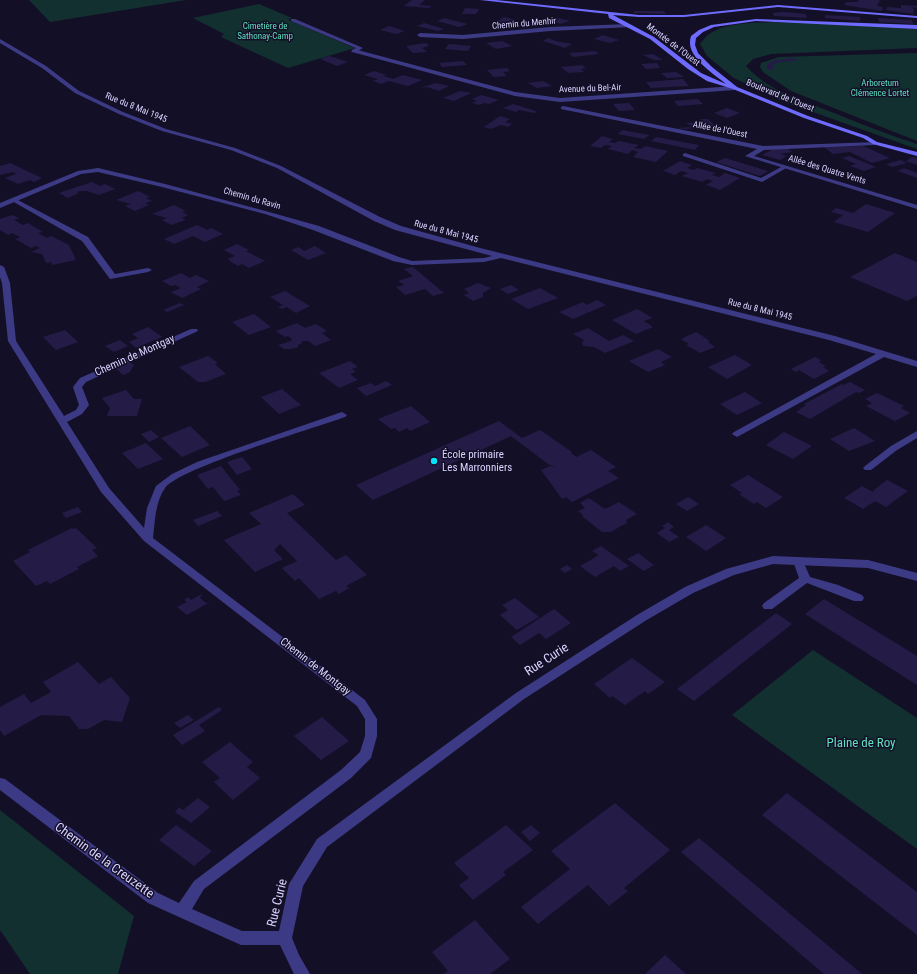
<!DOCTYPE html>
<html>
<head>
<meta charset="utf-8">
<style>
	body { margin:0 }
	canvas { display:block; background:#130f26 }
</style>
</head>
<body>
<canvas width="917" height="974"></canvas>
<script>
const context = document.querySelector('canvas').getContext('2d');
context.lineJoin = 'round';
function paint(path, color) { context.fillStyle = color; context.fill(path, 'evenodd'); }
function strokePath(path, color, width, dash) { context.strokeStyle = color; context.lineWidth = width; context.lineCap = dash ? 'butt' : 'round'; context.setLineDash(dash || []); context.stroke(path); }
function write(font, color, halo, rows, align = 'center') {
  context.font = font + ' "Roboto Condensed",sans-serif'; context.lineWidth = 3; context.setLineDash([]); context.textBaseline = 'middle'; context.strokeStyle = halo; context.fillStyle = color; for (const [text, x, y, turn = 0] of rows) {
    context.save(); context.translate(x, y); context.rotate((+turn || 0) * Math.PI / 180); context.textAlign = isNaN(turn) ? turn : align; if (halo) context.strokeText(text, 0, 0); context.fillText(text, 0, 0); context.restore();
  }
}
paint(new Path2D(`
	M29,0H186L50,22Z
	M259,4L292,18L288,20L355,48L288,68L221,37L224,34L193,18Z
	M792,22L917,29V48L771,54L753,59L746,66C768,91 803,101 834,113C861,124 889,135 917,144V149L782,101L734,78L707,56L700,44C703,41 705,37 708,35C726,20 770,23 792,22Z
	M917,53V141L791,91L763,72L760,67L761,63L779,57Z
	M813,650L917,718V849L732,715Z
	M0,810L134,916L118,974H30L0,930Z`), '#12302f');
paint(new Path2D(`
	M412,0H425L419,5L432,6L429,8L404,6Z
	M859,0H880L877,6L883,7L882,11L844,5L846,2H857Z
	M901,5L917,6V8L910,7L914,9L913,14L886,10L887,7L901,8Z
	M465,8L479,9L476,14H462Z
	M634,11H664L666,14L634,13Z
	M784,12L806,14L807,18L774,16L773,13Z
	M825,15L860,17V21L825,18Z
	M504,17L516,20L502,25L494,23Z
	M445,18L451,20L468,24L459,27L437,21Z
	M559,18L570,21L561,24L549,21Z
	M878,18L912,20L913,24L879,22Z
	M424,23L444,29L438,31L417,26Z
	M389,26L405,31L396,34L380,30Z
	M603,35L619,40L610,43L594,39Z
	M548,38L556,41L572,44L565,48L543,41Z
	M502,41L512,46L496,49L486,43Z
	M426,43L429,46L422,48L427,52L413,53L406,46Z
	M449,44L471,46L468,51L445,49Z
	M595,51L599,54L573,57L569,53Z
	M653,54L663,60H654L643,55Z
	M329,56L336,58L348,62L337,66L320,59Z
	M797,58L795,61L778,62L773,65L774,69L771,70H768L766,66L769,63L775,60Z
	M463,61L467,65L442,67L439,63Z
	M657,63L660,68L646,69L641,64Z
	M582,65L586,68L581,69L584,72L568,73L561,67Z
	M507,68L510,71L503,72L507,76L494,77L487,70Z
	M374,71L387,75L383,76L393,79L403,75L422,80L408,86L389,81L381,84L373,81L378,79L364,75Z
	M676,72L684,77L667,78L661,73Z
	M683,79L689,86L651,88L646,82Z
	M543,81L552,86L537,88L528,83Z
	M436,83L449,86L439,91L427,87L420,88Z
	M460,91L471,93L454,101L443,98Z
	M481,95L499,100L489,104L484,103L479,105L472,103L477,101L472,99Z
	M698,99L703,104L678,106L674,101Z
	M629,103L635,110L619,111L613,104Z
	M513,104L533,110L537,112L534,113L519,110L516,112L503,108Z
	M727,108L740,113L727,118L714,113Z
	M500,116L510,119L505,122L512,124L508,127L501,125L491,129L484,127Z
	M700,119H708L716,127L684,129L676,128L693,127L686,123L703,122Z
	M622,130L649,135L644,139L618,134Z
	M602,136L613,139L609,142L615,143L619,141L639,145L634,148L641,149L645,146L668,151L656,162L633,157L638,152L632,150L628,154L608,149L612,146L605,145L601,148L590,146Z
	M656,137L699,145L695,150L651,141Z
	M863,146L890,158L872,163L850,152L833,154L824,147Z
	M787,148L792,152L780,154L787,156L780,160L762,155L773,149Z
	M849,156L876,167L864,171L850,166L856,164L842,158Z
	M912,157L917,158V165L906,161Z
	M725,158L768,171L760,176L716,162Z
	M901,160L907,163L892,167L886,164Z
	M680,161L692,165L687,168L694,170L697,168L716,173L712,175L719,177L725,173L740,178L720,190L706,185L713,181L707,179L702,182L682,176L688,173L681,171L675,175L663,171Z
	M10,163L42,178L34,182L30,180L18,184L5,178L16,174L13,172L0,175V166Z
	M904,168L917,173V178L898,171Z
	M92,182L100,186L105,184L115,189L99,195L87,191H80L77,192L79,193L68,198L59,193Z
	M138,191L150,197L146,198L152,201L145,203L149,205L135,211L125,206L131,204L116,200Z
	M866,204L895,213L868,232L834,222L843,215L831,212L836,208L853,213Z
	M174,205L186,211L182,212L188,215L182,218L186,220L171,225L162,220L167,218L152,214Z
	M12,215L19,218L14,220L23,225L28,223L43,232L38,233L43,236L47,238L51,236L69,245L76,260L52,265L51,262L46,263L42,254L31,252L40,248L36,246L31,248L15,239L20,237L12,233L8,235L0,230V219Z
	M197,225L207,230L211,228L223,234L205,242L193,236L174,244L164,239Z
	M237,244L249,250L246,251L265,261L249,268L242,264L238,266L229,261H231L227,259L235,256L224,250Z
	M315,246L326,253L308,260L291,250L299,247L304,251Z
	M895,253L917,262V296L907,301L850,277Z
	M411,267H413L444,293L433,296L425,289L405,295L396,287L404,285L398,281L413,276L404,269Z
	M181,273L190,278L196,275L209,281L197,287L201,289L182,298L171,292L181,288L175,285L171,286L162,281Z
	M478,283L491,288L483,293V297L473,301L464,295L469,293L464,289Z
	M511,285L519,290L508,294L500,289Z
	M540,288L558,298L528,309L511,299Z
	M285,291L310,306L296,313L287,307L282,309L278,307L283,305L270,297Z
	M597,300L606,305L573,319L559,312L583,302L587,305Z
	M180,303L184,305L167,312L163,310Z
	M637,309L653,318L644,321L653,327L636,334L612,320Z
	M254,314L271,327L249,335L232,322Z
	M297,323L305,328L316,324L327,331L322,333L331,340L315,346L308,341H302L301,344L297,345L299,347L291,349H284L278,345L291,341L292,339L288,336L285,337L276,331Z
	M148,327L162,337L136,348L129,342L138,338L132,334Z
	M588,328L609,341L623,335L634,341L605,353L594,347L583,346L582,343L584,340L573,334Z
	M65,330L78,342L56,350L43,337Z
	M696,332L710,341L708,342L715,347L700,353L686,345L689,344L681,339Z
	M120,340L128,346L114,352L105,346Z
	M658,349L672,357L661,362L665,365L648,372L629,361Z
	M735,355L752,365L727,379L708,367Z
	M208,356L218,363L215,364L226,374L205,382H198L179,367Z
	M815,357L821,360L819,362L826,366L823,367L829,371L814,379L799,370L796,372L791,369Z
	M350,361L358,367L352,369L356,372L350,374L358,380L339,388L319,373Z
	M129,362L134,365L130,372L123,375L115,368Z
	M386,381L392,385L366,396L357,388L371,383L375,386Z
	M850,382L865,390L859,393L856,392L810,419L796,412L806,405L804,404L842,384L844,385Z
	M282,389L301,405L279,414L261,397Z
	M126,390L134,399H142L137,416H107L110,408L102,398Z
	M745,392L762,403L737,415L720,404Z
	M877,393L904,406L901,408L910,413L895,421L866,406L872,403L865,399Z
	M411,406L430,422L410,431L407,428L399,432L395,428L391,429L378,419Z
	M499,421L522,438L540,430L572,452L571,453L576,457L591,450L616,467L608,471L619,478L572,502L566,497L562,499L541,470L550,466L555,467L548,464L511,436L373,500L356,485Z
	M190,426L210,445L182,457L161,438Z
	M854,428L875,441L849,451L830,439Z
	M151,430L159,437L149,442L141,434Z
	M784,432L812,446L793,459L766,445Z
	M146,443L163,459L138,469L122,453Z
	M242,457L252,469L237,475L227,462Z
	M221,466L240,490L237,491L241,495L224,501L213,487L208,489L197,475Z
	M748,475L783,497L766,508L757,502L754,504L739,494L742,493L730,485Z
	M887,480L908,491L886,507L875,501L863,509L844,498L862,486L873,492L875,489Z
	M293,494L305,505L287,513L336,560L346,555L367,575L346,586L349,588L339,594L336,591L319,599L299,578L295,581L282,568L297,561L280,544L274,550L283,559L255,572L224,540L261,524L249,513Z
	M688,497L699,504L687,511L676,504Z
	M589,498L605,509L619,502L637,514L626,520L627,523L621,526L611,532H602L583,517L582,514L578,511L585,508L580,503Z
	M78,507L82,512L66,518L62,513Z
	M217,511L222,516L198,526L193,520Z
	M668,522L674,527L669,530L679,537L669,542L657,533L665,528L662,526Z
	M706,525L726,538L706,551L686,537Z
	M72,528L73,529L76,528L97,548L92,550L98,556L77,567L79,569L50,584L47,581L36,586L13,561L30,552L28,550Z
	M601,546L629,566L620,571L614,566L595,577L580,566L599,555L592,551Z
	M638,553L654,565L644,571L627,559Z
	M567,565L572,569L565,573L560,569Z
	M202,594L200,598L206,603L210,602L187,615L177,607L187,602L184,600L188,597L191,600Z
	M515,598L539,617L517,630L500,615L508,610L502,605Z
	M824,599L917,656V685L805,614Z
	M554,609L571,623L546,639L539,633L520,645L511,637Z
	M776,613L792,624L694,701L677,689Z
	M632,658L665,682L648,694L645,691L625,705L612,696L610,698L594,684Z
	M78,662L99,684L111,677L130,698L122,722L104,720L88,729H79L69,716L41,715L4,736L0,730V707L24,694L31,703L51,692L43,682Z
	M219,707L222,710L199,725L205,731L182,745L173,735Z
	M188,715L194,720L180,728L174,723Z
	M322,717L349,741L321,760L294,736Z
	M230,742L253,762L247,767L260,778L233,800L214,782L220,778L202,762Z
	M787,793L917,892V935L762,815Z
	M198,798L210,807L191,823L175,812L179,807L183,810Z
	M615,803L670,850L624,888L628,891L609,906L588,885L538,924L521,907L570,869L551,851Z
	M176,825L212,851L194,866L159,840Z
	M506,825L533,850L503,872L506,875L473,900L459,885L469,878L454,863Z
	M531,825L540,833L530,841L521,832Z
	M699,838L862,974H824L681,852Z
	M475,920L510,959L490,974H443L448,971L432,952Z
	M665,955L686,974H645Z`), '#241b47');
paint(new Path2D(`
	M291,19H295L363,48L356,52H352V50L356,48L291,21Z
	M685,153L761,178L783,166L788,167L762,182L683,156V154Z
	M14,198L88,237L115,274L148,268L152,270L148,272L110,279L82,241L12,201L11,200Z
	M798,557L803,561L810,577L838,585L862,595L864,598L862,601H854L807,583L772,609H764L762,606L764,603L799,578L793,561Z`), '#3d3a85');
paint(new Path2D(`
	M629,24L631,27L550,31L463,39L420,37L417,35L420,33L463,35L550,27Z
	M0,39L46,66L79,91L123,112L166,129L235,148L281,166L380,217L401,226L480,248L835,336L917,361V367L884,357L737,437L732,434L734,432L876,354L829,340L501,258L484,262L412,265L393,261L313,230L265,214L162,187L98,172L81,174L0,208V203L78,171L98,168L165,184L269,212L319,226L399,257L412,261L484,258L492,256L395,230L374,221L277,168L231,150L162,131L119,114L75,93L42,68L0,43Z
	M354,49L515,92L560,98L735,86L738,88L735,90L560,102L515,96L352,52L351,51Z
	M563,106L763,146L877,142V144L875,145L764,150L754,156L917,205V209L745,156L757,149L561,109V107Z
	M0,265L4,267L10,283L16,341L64,416L76,410L79,405L73,387L80,378L191,329H197L198,331L86,382L82,387L89,405L82,414L67,422L109,488L144,528L147,508L156,486L172,474L197,462L339,413L342,412L347,415L345,417C315,428 179,468 165,488C155,502 155,522 153,538L365,700L377,719V736L371,758L351,778L204,889L192,909L242,931H279L289,884L317,839L516,693L637,615L685,587L726,569L773,556L868,560L917,573V581L868,568L773,564L734,575L693,593L645,621L524,699L327,847L303,886L292,938L299,955L310,974H294L280,945H241L148,903L0,790V778L5,779L158,893L179,903L194,881L341,770L360,752L365,736V719L357,706L144,541L101,492L8,341L2,283L0,277Z
	M917,431V438L897,450L871,470H865L863,468L865,466L891,446Z`), '#3d3a85');
paint(new Path2D(`
	M480,0H496L639,15H684L778,5L917,16V18L778,7L684,17H639L613,15L654,37L701,73L726,84C713,73 684,56 691,36L699,30L711,25L756,19L917,25V29L756,21L714,27L703,32L696,38L695,45L698,53L712,67L737,87L808,116L867,136L877,142L917,152V156L873,144L863,138L804,118L733,89L707,81L688,69L650,39L609,18L608,14Z`), '#6f6bff');
for (const [x, y, r, color] of [
	[434,461,4,"#00e5ff"]
]) { const dot = new Path2D(); dot.arc(x, y, r, 0, 2 * Math.PI); context.fillStyle = color; context.fill(dot); strokePath(dot, '#130f26', 1.5); }
write('9px', '#d9d4ff', '#130f26', [
	["Chemin du Menhir",524,24,-5],
	["Montée de l'Ouest",673,45,37],
	["Avenue du Bel-Air",590,89,-2],
	["Boulevard de l'Ouest",780,96,22],
	["Rue du 8 Mai 1945",136,108,22],
	["Allée de l'Ouest",720,130,11],
	["Allée des Quatre Vents",827,170,17],
	["Chemin du Ravin",252,199,16],
	["Rue du 8 Mai 1945",446,232,15],
	["Rue du 8 Mai 1945",760,310,14]
]);
write('9px', '#5fe0c0', '#130f26', [
	["Cimetière de",265,27],
	["Sathonay-Camp",265,37],
	["Arboretum",880,84],
	["Clémence Lortet",880,94]
]);
write('11px', '#d9d4ff', '#130f26', [
	["Chemin de Montgay",135,356,-24],
	["Chemin de Montgay",315,667,38]
]);
write('11px', '#d9d4ff', '#130f26', [
	["École primaire",442,455],
	["Les Marronniers",442,468]
], 'left');
write('13px', '#d9d4ff', '#130f26', [
	["Rue Curie",547,660,-33],
	["Chemin de la Creuzette",104,861,36],
	["Rue Curie",278,903,-76]
]);
write('13px', '#5fe0c0', '#130f26', [
	["Plaine de Roy",861,744]
]);
</script>
</body>
</html>
